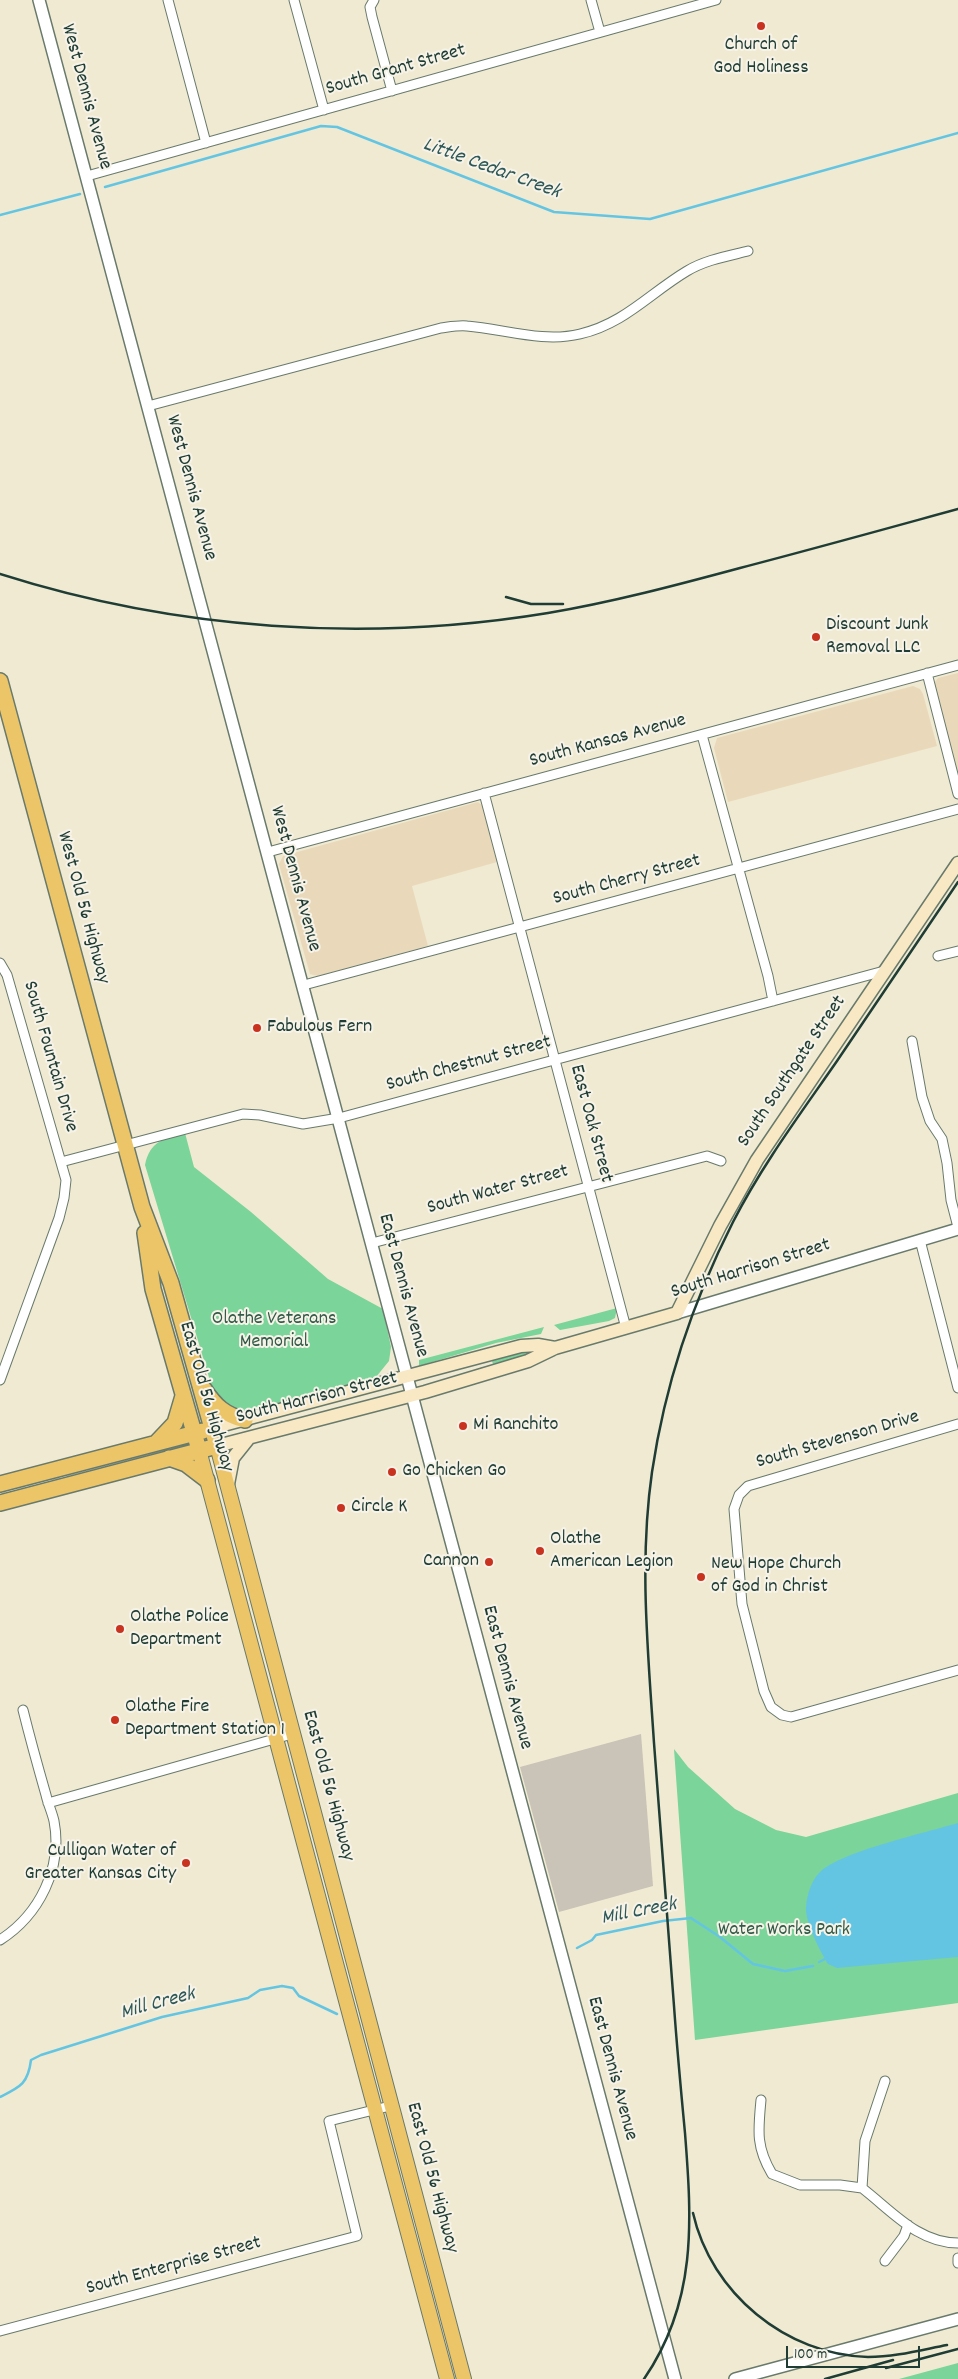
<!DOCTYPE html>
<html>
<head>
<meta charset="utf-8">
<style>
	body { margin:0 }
	#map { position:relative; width:958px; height:2379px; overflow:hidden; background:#f0ead2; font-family:Dekko,sans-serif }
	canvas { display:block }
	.scale { position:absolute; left:786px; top:2346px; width:134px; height:22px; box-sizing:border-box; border:2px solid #1f3d34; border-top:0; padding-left:6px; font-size:15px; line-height:18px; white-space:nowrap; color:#1f3d34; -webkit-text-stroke:4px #f7f3e8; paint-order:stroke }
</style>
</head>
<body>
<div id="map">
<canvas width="958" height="2379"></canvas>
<div class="scale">100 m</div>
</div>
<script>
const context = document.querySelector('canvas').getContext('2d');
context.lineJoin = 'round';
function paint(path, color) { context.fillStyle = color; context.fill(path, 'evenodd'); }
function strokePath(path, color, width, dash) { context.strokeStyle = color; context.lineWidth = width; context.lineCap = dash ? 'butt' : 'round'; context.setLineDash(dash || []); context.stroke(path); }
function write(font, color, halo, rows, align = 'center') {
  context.font = font + ' Dekko,sans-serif'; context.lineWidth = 4; context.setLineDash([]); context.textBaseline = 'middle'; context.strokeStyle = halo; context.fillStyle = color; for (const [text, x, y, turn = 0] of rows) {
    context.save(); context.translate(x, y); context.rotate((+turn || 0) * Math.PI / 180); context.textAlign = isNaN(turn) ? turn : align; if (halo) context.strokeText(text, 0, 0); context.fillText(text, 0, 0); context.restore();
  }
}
paint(new Path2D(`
	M958,673V785L934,683L938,678Z
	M913,686L920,689L923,694L937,746L728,802L714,748L717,738Z
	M478,802L483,806L497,862L412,886L428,946L318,976L310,974L280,868L279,864L283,856Z`), '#e9d9ba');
paint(new Path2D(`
	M641,1734L653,1886L559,1912L520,1767Z`), '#c9c3b8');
paint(new Path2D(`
	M185,1133L194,1167L251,1212L328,1279L383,1309L391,1347L389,1361L372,1382L245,1417L215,1397L145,1165C150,1141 163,1139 185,1133Z
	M617,1308L615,1318L609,1321L560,1330L554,1325Z
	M544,1327L541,1334L496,1343L419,1366V1360Z
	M529,1350L540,1351L493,1364L492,1361Z
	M674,1749L688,1767L735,1809L776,1830L806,1837L958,1793V2003L695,2040Z
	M958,2363V2379H899Z`), '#7bd499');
paint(new Path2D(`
	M958,1823V1957L837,1968L828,1964C820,1951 805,1922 806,1907C807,1895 811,1881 820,1872C840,1852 928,1832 958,1823Z`), '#64c5e2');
strokePath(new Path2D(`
	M105,187L321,126L337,127L554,212L650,219L958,133
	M0,215L80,194
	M577,1948L592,1940L596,1935L663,1921L691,1918L720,1937L753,1964L785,1971L813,1966
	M819,1962L827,1958
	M0,2097C20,2087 28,2084 31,2060L41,2055L162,2017L248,1998L260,1990L282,1986L293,1988L299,1996L337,2014`), '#64c5e2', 2.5);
const minor = new Path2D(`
	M168,0L206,143
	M294,0L324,110
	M374,0L370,7L372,17L392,91
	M591,0L600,32
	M87,176L716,0
	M148,406L441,328C449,327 459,325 467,326C504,329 543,343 580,334C624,324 650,293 687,271C705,260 728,256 748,251
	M927,673L958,794
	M702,735L768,976L773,1001
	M484,793L626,1328
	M268,852L958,665
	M938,956L958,951
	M0,963L7,975L66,1180L64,1198L59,1218L0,1380
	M304,985L958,809
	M912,1041L922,1097L930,1121L942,1139L947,1163L951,1200L958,1227
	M61,1162L243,1114L260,1115L303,1124L339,1118L884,971
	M920,1240L958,1388
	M372,1243L707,1156L721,1161
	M958,1424L748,1486L739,1495L734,1509L742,1604L764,1691L771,1707L782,1715L791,1717L958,1670
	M48,1803L292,1734
	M0,1940C39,1915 63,1868 54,1821C52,1812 48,1804 46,1795C38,1767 30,1738 23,1710
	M761,2100C758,2131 756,2147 772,2174L800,2185H840L862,2188
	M862,2188C892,2211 918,2243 958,2243
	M862,2188L865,2141L885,2081
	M958,2258V2263
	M885,2261L904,2236L908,2225
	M0,2331L357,2236L329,2121L390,2106`);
const tertiary = new Path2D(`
	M39,0L675,2379
	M677,1313L958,1229
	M735,2379L958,2319`);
const secondary = new Path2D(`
	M212,1428L521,1346L538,1345L555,1348
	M217,1446L425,1392L528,1361L555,1348L677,1313L720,1226L757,1160L958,863
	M228,1484L233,1458L249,1438`);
const primary = new Path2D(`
	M217,1446L464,2379
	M199,1450L447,2379`);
const trunk = new Path2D(`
	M0,681L142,1207L171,1283L217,1446L0,1503
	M145,1233L153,1289L199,1450
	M204,1389C215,1406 225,1415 245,1420
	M157,1442L175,1423L183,1396
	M169,1458L186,1464L207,1480
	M0,1484L203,1431`);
strokePath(minor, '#687a6b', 11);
strokePath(tertiary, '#687a6b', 14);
strokePath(secondary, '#687a6b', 15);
strokePath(primary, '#687a6b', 16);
strokePath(trunk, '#687a6b', 18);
strokePath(minor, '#fff', 9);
strokePath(tertiary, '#fff', 11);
strokePath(secondary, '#f8e8c3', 12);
strokePath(primary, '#edc569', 14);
strokePath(trunk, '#edc569', 15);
strokePath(new Path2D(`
	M0,574C176,630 366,643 548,613C613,602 677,585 740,568C813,549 885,529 958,509
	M506,597L531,604H563
	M693,2213C711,2293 786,2355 868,2357C895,2357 921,2350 947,2345
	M886,2368L958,2349
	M644,2379C697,2302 692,2222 685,2133C681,2091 677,2048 674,2006C667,1918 661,1830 654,1743C648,1652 639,1562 652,1472C665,1384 693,1301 733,1222C762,1165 801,1113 837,1061C877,1001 918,942 958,882
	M825,2379L893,2360`), '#1f3d34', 2.5);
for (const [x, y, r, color] of [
	[761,26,5,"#c8321e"],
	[816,637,5,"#c8321e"],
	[257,1028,5,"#c8321e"],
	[463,1426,5,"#c8321e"],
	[392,1472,5,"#c8321e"],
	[341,1508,5,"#c8321e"],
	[540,1551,5,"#c8321e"],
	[489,1562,5,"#c8321e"],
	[701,1577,5,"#c8321e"],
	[120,1629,5,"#c8321e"],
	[115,1720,5,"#c8321e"],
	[186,1863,5,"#c8321e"]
]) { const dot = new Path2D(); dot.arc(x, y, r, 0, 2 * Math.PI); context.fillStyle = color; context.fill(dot); strokePath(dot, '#f7f3e8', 2); }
write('20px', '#1f3d34', '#f7f3e8', [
	["Church of",761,46,"center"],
	["God Holiness",761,69,"center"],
	["Discount Junk",826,626],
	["Removal LLC",826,649],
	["Fabulous Fern",267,1028],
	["Mi Ranchito",473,1426],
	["Go Chicken Go",402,1472],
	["Circle K",351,1508],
	["Olathe",550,1540],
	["American Legion",550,1563],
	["Cannon",479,1562,"right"],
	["New Hope Church",711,1565],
	["of God in Christ",711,1588],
	["Olathe Police",130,1618],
	["Department",130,1641],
	["Olathe Fire",125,1708],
	["Department Station 1",125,1731],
	["Culligan Water of",176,1852,"right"],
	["Greater Kansas City",176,1875,"right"]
], 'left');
write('20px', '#1f3d34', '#f7f3e8', [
	["South Grant Street",396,71,-16],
	["West Dennis Avenue",85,97,75],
	["West Dennis Avenue",190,488,75],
	["South Kansas Avenue",608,742,-15],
	["West Dennis Avenue",294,879,75],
	["South Cherry Street",627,881,-15],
	["West Old 56 Highway",82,908,75],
	["South Fountain Drive",49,1057,74],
	["South Chestnut Street",469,1065,-15],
	["South Southgate Street",793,1072,-56],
	["East Oak Street",590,1124,75],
	["South Water Street",498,1191,-15],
	["South Harrison Street",751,1270,-17],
	["East Dennis Avenue",402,1286,75],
	["East Old 56 Highway",205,1397,74],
	["South Harrison Street",317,1399,-14],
	["South Stevenson Drive",838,1441,-16],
	["East Dennis Avenue",506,1678,75],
	["East Old 56 Highway",327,1786,75],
	["East Dennis Avenue",611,2069,75],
	["East Old 56 Highway",431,2178,75],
	["South Enterprise Street",174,2267,-15]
]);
write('20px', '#315b48', '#f7f3e8', [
	["Olathe Veterans",274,1320],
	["Memorial",274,1343],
	["Water Works Park",784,1931]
]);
write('italic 21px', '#2d5857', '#f7f3e8', [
	["Little Cedar Creek",491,170,20],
	["Mill Creek",639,1913,-11],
	["Mill Creek",158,2005,-15]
]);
</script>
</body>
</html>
